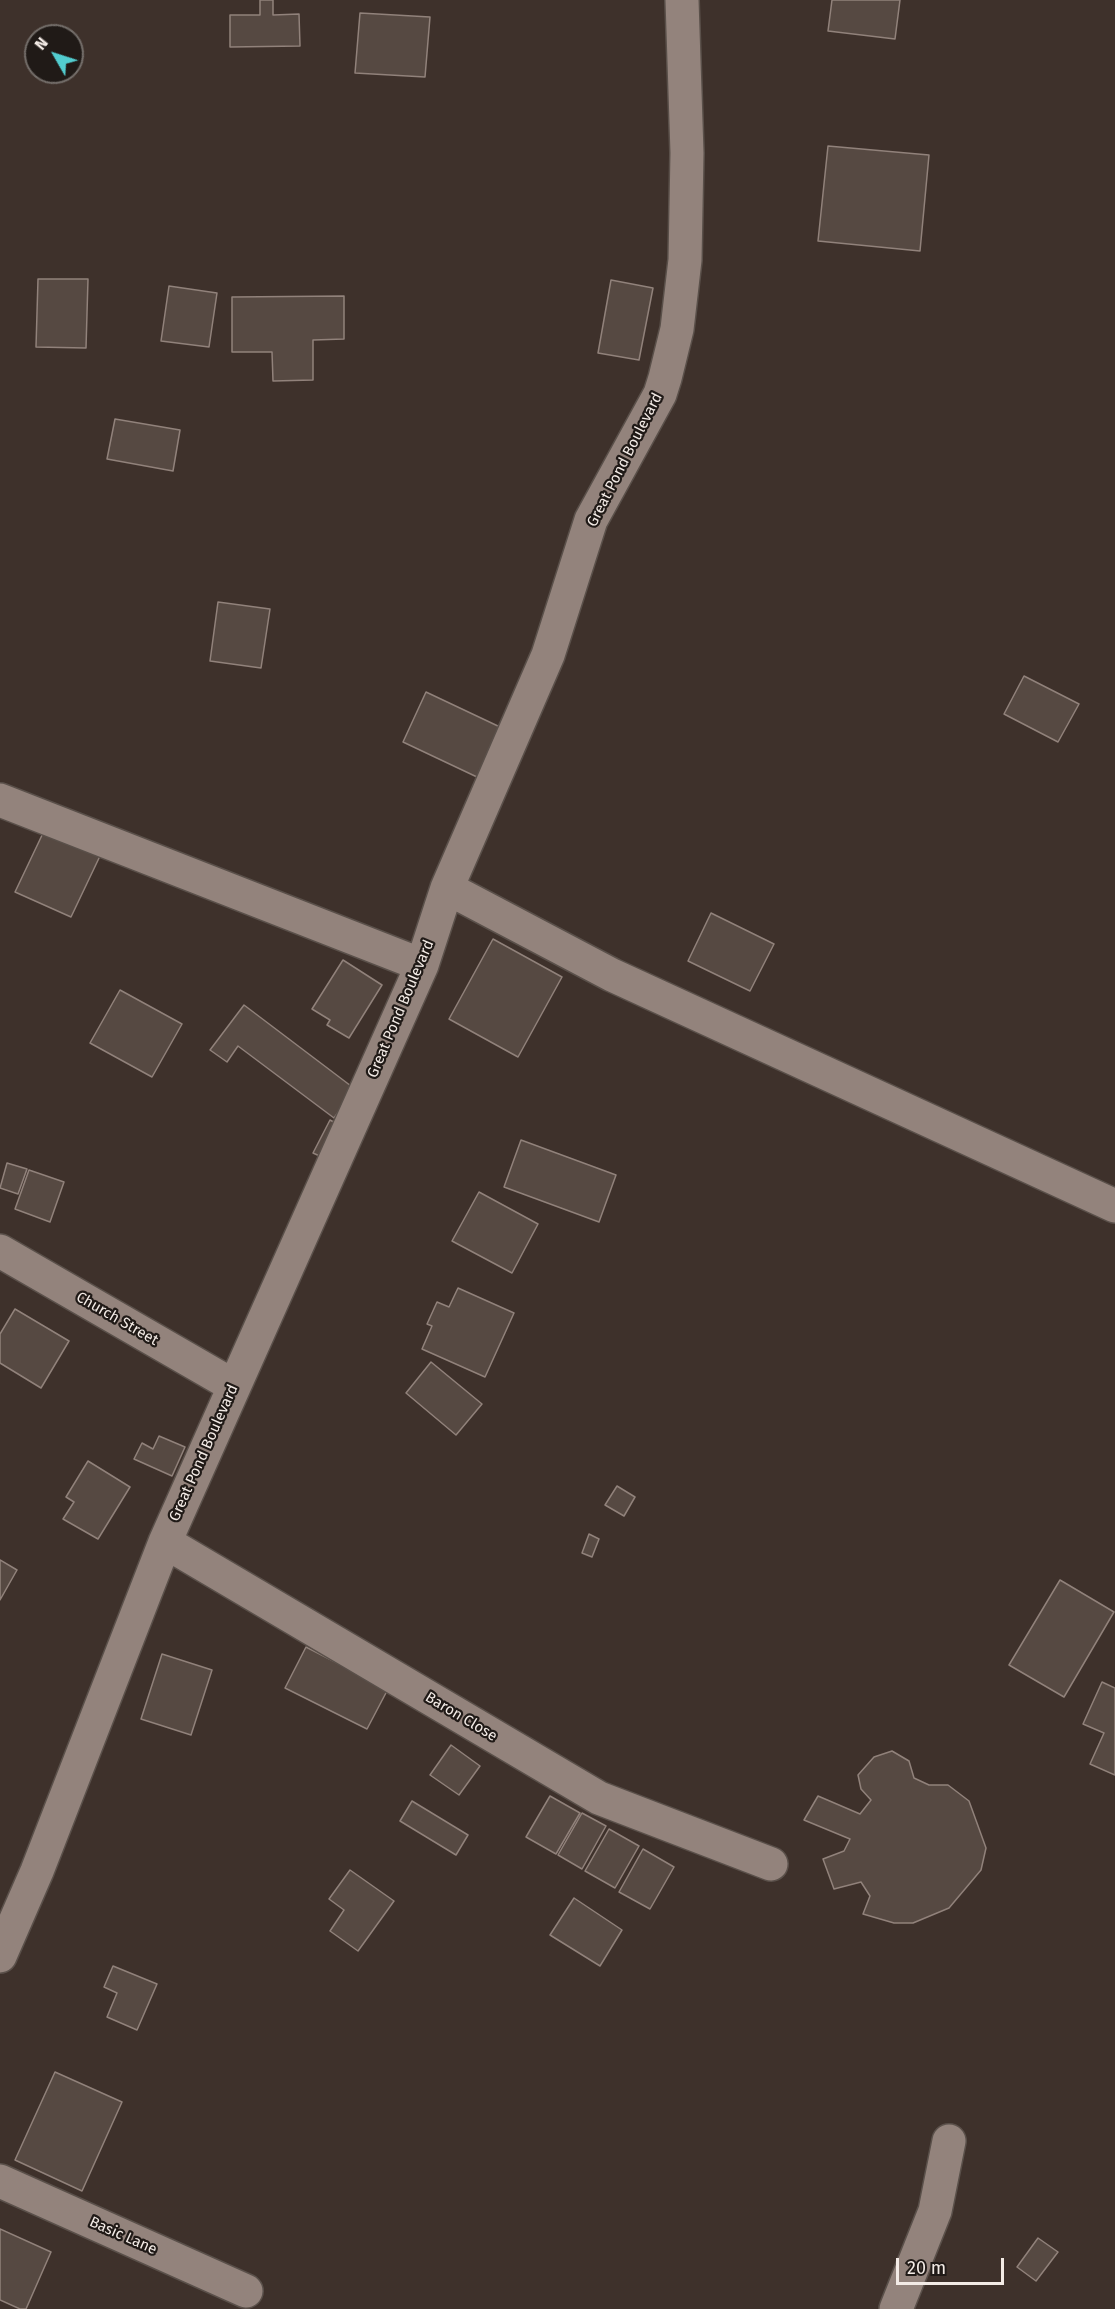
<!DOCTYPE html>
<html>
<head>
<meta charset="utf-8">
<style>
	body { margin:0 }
	#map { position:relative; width:1115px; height:2309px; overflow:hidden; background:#3e312b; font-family:"Fira Sans",sans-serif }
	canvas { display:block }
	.north { position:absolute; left:24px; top:24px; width:60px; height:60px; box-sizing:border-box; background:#201a17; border:2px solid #746e6a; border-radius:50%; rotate:309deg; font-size:16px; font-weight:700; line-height:24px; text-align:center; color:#f3ebe6 }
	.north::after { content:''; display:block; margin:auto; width:21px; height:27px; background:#52cdd0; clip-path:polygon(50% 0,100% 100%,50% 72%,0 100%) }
	.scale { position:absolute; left:896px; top:2258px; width:108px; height:27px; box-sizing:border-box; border:3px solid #f3ebe6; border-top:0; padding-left:8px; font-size:18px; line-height:21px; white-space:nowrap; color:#f3ebe6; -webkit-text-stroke:4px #201a17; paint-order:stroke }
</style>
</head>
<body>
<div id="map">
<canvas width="1115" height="2309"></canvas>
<div class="north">N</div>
<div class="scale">20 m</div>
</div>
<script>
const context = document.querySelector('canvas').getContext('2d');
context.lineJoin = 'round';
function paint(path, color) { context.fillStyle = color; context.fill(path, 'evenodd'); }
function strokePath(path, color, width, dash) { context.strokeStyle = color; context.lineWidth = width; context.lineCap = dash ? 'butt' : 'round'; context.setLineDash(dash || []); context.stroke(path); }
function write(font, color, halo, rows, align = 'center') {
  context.font = font + ' "Fira Sans",sans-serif'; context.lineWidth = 4.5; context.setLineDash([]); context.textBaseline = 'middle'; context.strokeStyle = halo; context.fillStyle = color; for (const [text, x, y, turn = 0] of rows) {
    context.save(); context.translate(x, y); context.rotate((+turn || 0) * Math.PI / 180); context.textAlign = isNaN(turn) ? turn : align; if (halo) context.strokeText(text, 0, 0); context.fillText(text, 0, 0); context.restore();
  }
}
const building = new Path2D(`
	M260,0H273V15L299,14L300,46L230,47V15H260Z
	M832,0H900L895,39L828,31Z
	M360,13L430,17L425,77L355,73Z
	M828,146L929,155L920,251L818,241Z
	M38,279H88L86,348L36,347Z
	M611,280L653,288L639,360L598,353Z
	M169,286L217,293L209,347L161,341Z
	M344,296V339L313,340V380L273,381L272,352H232V297Z
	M115,419L180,430L173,471L107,459Z
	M218,602L270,609L261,668L210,661Z
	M1024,676L1079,704L1058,742L1004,714Z
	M426,692L500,727L477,777L403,742Z
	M44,831L100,856L71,917L15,892Z
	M711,913L774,944L750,991L688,961Z
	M493,939L562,977L518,1057L449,1019Z
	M343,960L382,985L349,1038L327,1025L330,1020L312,1009Z
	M120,990L182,1024L152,1077L90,1043Z
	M244,1005L355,1089L334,1118L238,1046L227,1062L210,1050Z
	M330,1120L341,1126L324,1158L313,1153Z
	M521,1140L616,1175L599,1222L504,1187Z
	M7,1163L27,1169L18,1194L0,1188Z
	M29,1170L64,1182L50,1222L15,1209Z
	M479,1192L538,1224L512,1273L452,1241Z
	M458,1288L514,1313L485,1377L422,1349L432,1326L427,1324L437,1302L449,1307Z
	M15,1309L69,1341L41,1388L0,1363V1334Z
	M431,1362L482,1404L456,1435L406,1393Z
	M159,1436L185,1447L172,1476L134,1459L142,1443L153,1449Z
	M88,1461L130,1487L98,1539L63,1519L74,1502L66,1497Z
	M617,1486L635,1497L624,1516L605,1505Z
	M589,1534L599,1539L592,1557L582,1553Z
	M0,1560L17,1570L0,1600Z
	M1060,1580L1114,1612L1064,1697L1009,1665Z
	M306,1647L388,1689L367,1729L285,1688Z
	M162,1654L212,1670L191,1735L141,1719Z
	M1102,1682L1115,1688V1775L1090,1764L1104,1733L1083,1724Z
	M451,1745L480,1766L459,1795L430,1775Z
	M892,1751L909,1761L914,1778L929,1785H948L969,1801L986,1848L981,1870L949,1908L913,1923H894L863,1914L870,1896L861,1882L834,1889L823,1859L844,1851L850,1839L804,1820L818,1796L860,1814L871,1800L861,1789L858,1775L874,1757Z
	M550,1796L580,1813L556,1854L526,1837Z
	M412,1801L468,1835L456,1855L400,1821Z
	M582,1813L606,1826L582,1869L558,1855Z
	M609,1829L639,1846L615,1888L585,1871Z
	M643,1849L674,1867L650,1909L619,1892Z
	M350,1870L394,1901L358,1951L330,1931L344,1910L329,1899Z
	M574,1898L622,1930L600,1966L550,1935Z
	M113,1966L157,1984L137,2030L107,2017L117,1993L104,1987Z
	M55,2072L122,2102L82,2191L15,2160Z
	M0,2229L51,2252L26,2309H20L0,2300Z
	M1038,2238L1058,2252L1036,2281L1017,2267Z`);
paint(building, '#564942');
strokePath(building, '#91827b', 1.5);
const minor = new Path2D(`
	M0,800L422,965
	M447,888L612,975L1115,1206
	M0,1251L234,1386
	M165,1542L599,1798L771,1864
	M0,1956L37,1871L165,1542L422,965L447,888L548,655L591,520L660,394L665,378L677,329L685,260L687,153L682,0
	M0,2181L246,2291
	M896,2309L935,2211L949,2141`);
strokePath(minor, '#5a504a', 36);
strokePath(minor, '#93837c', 33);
write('15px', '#f3ebe6', '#201a17', [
	["Great Pond Boulevard",625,460,-63],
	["Great Pond Boulevard",401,1009,-67],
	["Church Street",117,1319,30],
	["Great Pond Boulevard",204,1453,-66],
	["Baron Close",461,1717,31],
	["Basic Lane",123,2236,24]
]);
</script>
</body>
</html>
